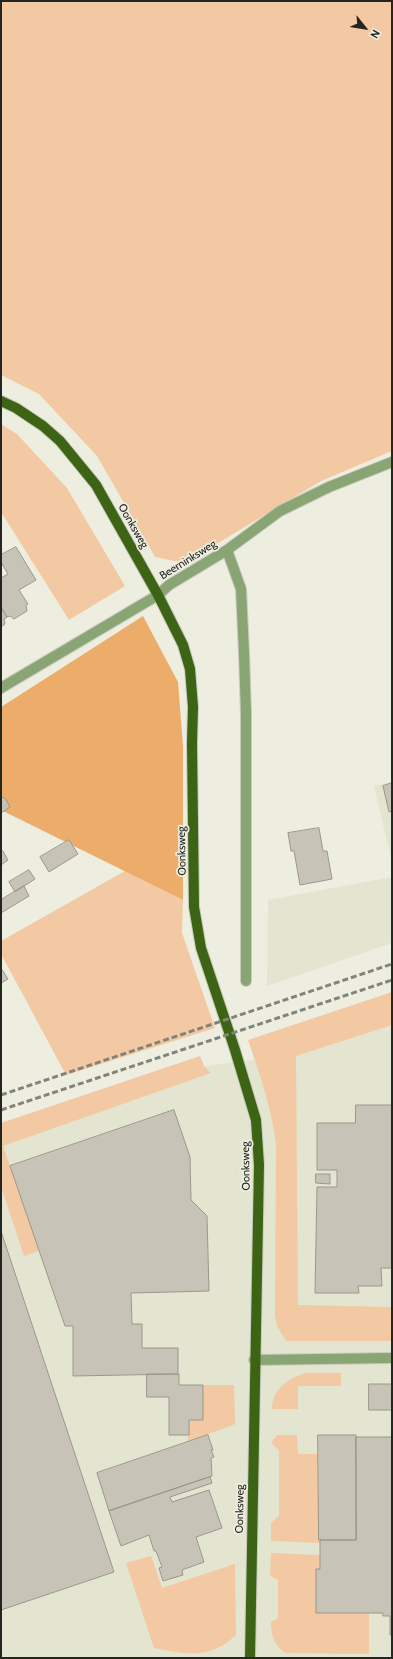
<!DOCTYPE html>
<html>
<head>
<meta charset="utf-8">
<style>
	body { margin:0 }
	#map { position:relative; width:393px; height:1659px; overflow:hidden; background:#edeee0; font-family:Cabin,sans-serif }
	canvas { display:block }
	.frame { position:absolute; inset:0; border:2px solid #242520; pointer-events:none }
	.north { position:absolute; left:345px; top:8px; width:40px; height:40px; -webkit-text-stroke:3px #edeee0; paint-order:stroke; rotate:120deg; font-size:11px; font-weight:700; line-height:16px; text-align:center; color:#242520 }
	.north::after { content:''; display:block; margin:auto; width:14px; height:18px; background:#242520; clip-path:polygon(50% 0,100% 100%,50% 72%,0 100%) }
</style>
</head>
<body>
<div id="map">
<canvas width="393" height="1659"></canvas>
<div class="frame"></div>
<div class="north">N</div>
</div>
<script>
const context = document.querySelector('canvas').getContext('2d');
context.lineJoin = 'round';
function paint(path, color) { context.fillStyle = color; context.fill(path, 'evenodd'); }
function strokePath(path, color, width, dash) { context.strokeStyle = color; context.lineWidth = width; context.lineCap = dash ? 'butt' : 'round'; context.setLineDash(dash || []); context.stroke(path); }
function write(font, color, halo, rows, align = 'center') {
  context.font = font + ' Cabin,sans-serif'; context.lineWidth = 3.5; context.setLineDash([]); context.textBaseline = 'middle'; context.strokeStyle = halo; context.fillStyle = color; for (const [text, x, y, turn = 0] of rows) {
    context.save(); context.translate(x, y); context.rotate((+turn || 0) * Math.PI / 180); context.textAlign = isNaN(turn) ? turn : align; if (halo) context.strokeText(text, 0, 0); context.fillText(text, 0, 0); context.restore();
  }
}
paint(new Path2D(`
	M392,782V863L374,786Z
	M392,877V943L267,986L268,900Z
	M392,1025V1658H1V1134L204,1066L296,1055Z`), '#e3e5d0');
paint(new Path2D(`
	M1,1H392V451L321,481L205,551L179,562L155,557L97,456L39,394L1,375Z
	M1,424L17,434L67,488L125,586L69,620L1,512Z
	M125,871L183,900L182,933L215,1028L66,1075L1,954V941Z
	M392,992V1025L296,1056L298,1305L392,1307V1341H286L277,1326L275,1316L276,1145C272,1109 260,1075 248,1040Z
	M200,1056L204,1066L211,1073L3,1146L39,1251L24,1256L1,1186V1123Z
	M307,1373H341V1386H298V1409H272C272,1389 289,1377 307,1373Z
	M203,1385H234L235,1424L188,1442L189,1420H203Z
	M277,1435H297L298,1454H318L320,1543L271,1541V1523L279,1516V1450L271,1443Z
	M271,1553L320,1555V1569H316V1613H369V1654L285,1653C274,1645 271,1635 271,1622L278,1618V1580L270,1576Z
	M151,1556L162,1588L235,1564L236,1635C210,1659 189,1655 154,1648L126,1563Z`), '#f2c9a2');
paint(new Path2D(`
	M143,616L178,682L183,746V900L1,810V707Z`), '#ecad6b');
const building = new Path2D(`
	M16,547L36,580L19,590L28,604L26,605L27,611L14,619L10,616L7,617L1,607V578L8,574L1,562V555Z
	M1,607L7,617L4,619L5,624L1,627Z
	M392,783V811L389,812L383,786Z
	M1,797L5,798L10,807L1,813Z
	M319,828L323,851H327L332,879L300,885L294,851H291L288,833Z
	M69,840L78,854L49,872L40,857Z
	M3,851L8,860L1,865V852Z
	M29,870L35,879L15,892L9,882Z
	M24,886L29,896L1,913V900Z
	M1,968L8,979L1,983Z
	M356,1105H392V1268H381L382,1286H358L359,1293H315L317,1187H337V1170H317V1123H355Z
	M174,1110L190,1157L191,1200L207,1216L209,1291L131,1293L132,1324H142V1348H178V1374L73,1376V1326H65L10,1166Z
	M316,1174H330V1184L316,1183Z
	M1,1231L114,1572L1,1610Z
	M147,1374H179V1385H203V1420H189V1435H169V1397H147Z
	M369,1384H392V1410H369Z
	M208,1435L213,1450H211L214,1457L211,1458L212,1476L109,1511L97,1473Z
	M318,1435H356V1540H319Z
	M356,1437H392V1635H390V1616H383V1613H316V1569H320V1540H356Z
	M210,1477L212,1483L170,1497L172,1502L209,1490L222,1528L196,1537L204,1562L182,1570L183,1575L163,1581L159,1568L162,1567L156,1551H154L149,1535L121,1546L109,1511Z`);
paint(building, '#c8c3b7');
strokePath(building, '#9c978b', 1);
const minor = new Path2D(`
	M227,550L241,589L244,653L246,713V981
	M1,688L158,595L169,585L227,550L280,511L329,487L392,462
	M254,1360L392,1358`);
const major = new Path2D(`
	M1,401L16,408L43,426L60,441L96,485L158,595L183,645L190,669L193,707L192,743L194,907L201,948L235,1050L256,1120L259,1165L250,1658`);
strokePath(minor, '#c9cabd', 12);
strokePath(major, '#c9cabd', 12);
strokePath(minor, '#88a573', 10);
strokePath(major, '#3c6414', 10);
strokePath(new Path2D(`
	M1,1095L392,964
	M1,1110L392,980`), '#82837a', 3, [6, 3]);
write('11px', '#242520', '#edeee0', [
	["Oonksweg",133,526,60],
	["Beerninksweg",188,560,-32],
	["Oonksweg",182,851,-91],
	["Oonksweg",246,1166,-91],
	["Oonksweg",240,1509,-89]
]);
</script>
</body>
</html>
